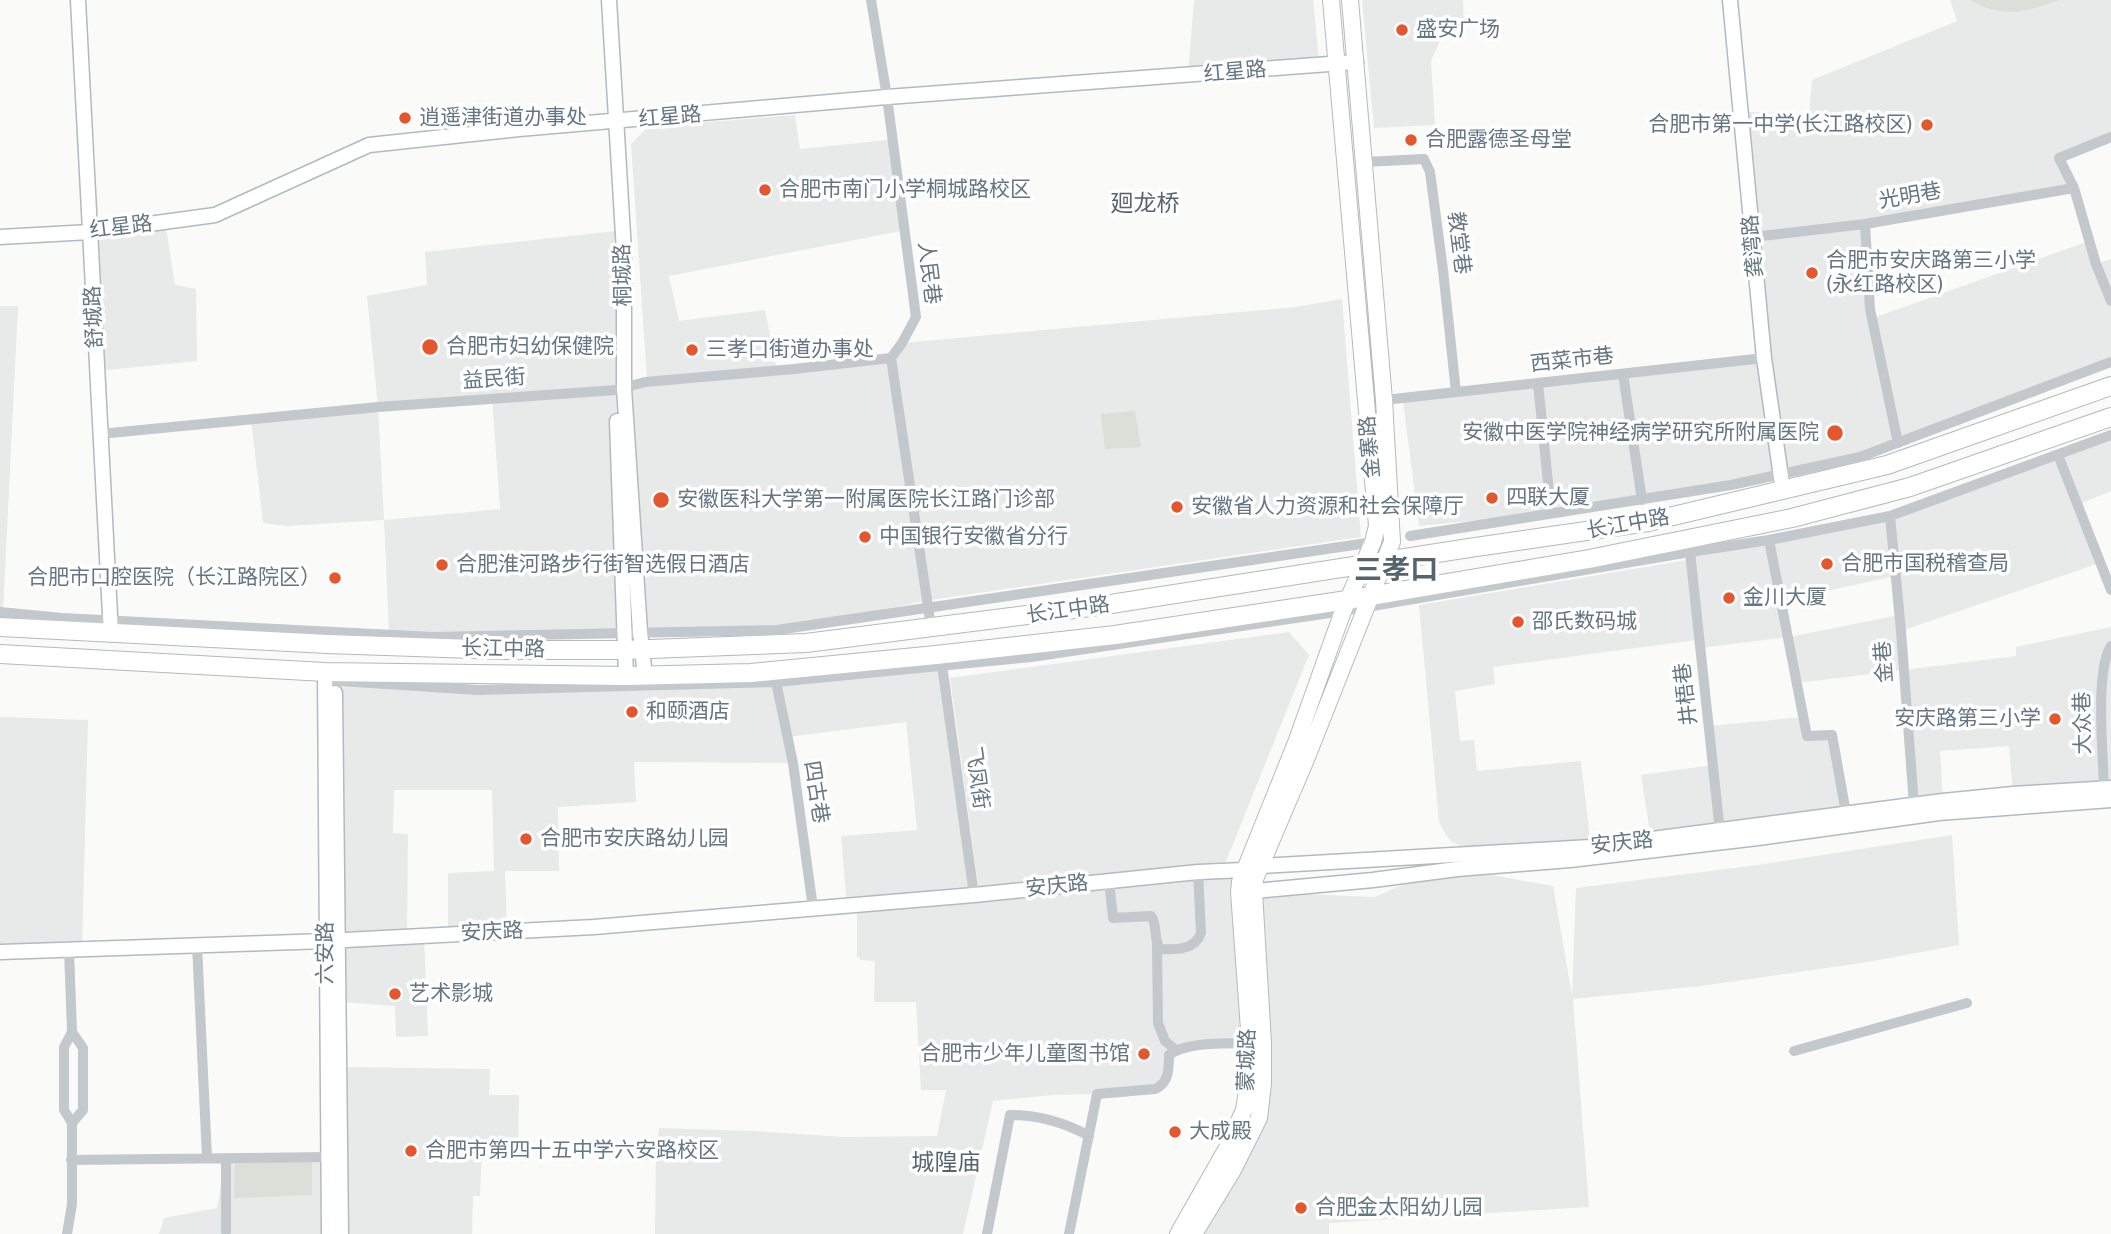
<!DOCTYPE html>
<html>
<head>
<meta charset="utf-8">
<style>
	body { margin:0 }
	canvas { display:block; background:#fafaf8 }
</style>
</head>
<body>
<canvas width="2111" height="1234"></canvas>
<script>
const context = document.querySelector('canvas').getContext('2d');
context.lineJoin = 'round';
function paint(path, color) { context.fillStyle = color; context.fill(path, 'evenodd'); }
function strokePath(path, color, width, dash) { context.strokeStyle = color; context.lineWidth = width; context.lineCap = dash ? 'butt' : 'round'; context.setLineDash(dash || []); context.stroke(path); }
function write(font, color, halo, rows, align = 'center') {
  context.font = font + ' "Public Sans","Noto Sans SC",sans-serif'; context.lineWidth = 7; context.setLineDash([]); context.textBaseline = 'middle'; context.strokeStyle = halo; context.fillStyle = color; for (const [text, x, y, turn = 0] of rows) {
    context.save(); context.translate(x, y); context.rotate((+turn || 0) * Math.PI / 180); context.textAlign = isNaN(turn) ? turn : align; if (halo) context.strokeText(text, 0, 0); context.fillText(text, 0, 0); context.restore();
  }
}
paint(new Path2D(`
	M1194,0H1313L1319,60L1188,76Z
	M1362,0H1463L1464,24L1445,29L1431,61L1435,125L1374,128Z
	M1950,0H2111V137L2060,158L2074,188L1866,223L1873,318L2089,241L2096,264L2111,259V362L1860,457L1551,513L1419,526L1403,401L1764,358L1741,112L1809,113L1812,80L1957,21Z
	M795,115L800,149L888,140L901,231L669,276L679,321L765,310L776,366L647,379L631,144L648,127Z
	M165,221L175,285L196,289L197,361L97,371L90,232Z
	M616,231V390L624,632L389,635L384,520L287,526L263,523L251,419L378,407L367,296L427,285L425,252ZM492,398L500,509L384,520L378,407Z
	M1342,299L1361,537L931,600L777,630L640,632L624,388L890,358L902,343L1295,307Z
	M0,306H18L3,612H0Z
	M2111,436V491L2077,505L2100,563L1901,631L1904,670L2016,656V647L2111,627V788L2013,794L2009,746L1940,751L1943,801L1914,805L1904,670L1797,683L1788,637L1700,648L1690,552L1890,516ZM1895,576L1899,615L1789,637L1782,601Z
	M1687,560L1696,640L1493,667L1495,684L1455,691L1460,741L1474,740L1477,771L1581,761L1590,839L1477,850L1465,848L1452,842L1446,835L1439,822L1419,605Z
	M1289,632L1309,655L1225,864L979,891L950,678Z
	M942,665L974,895L1244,870L1250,1043L1176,1050L1161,1086L1097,1094L1052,1095L993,1101L963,1234H655L656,1151L659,1128L752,1131L844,1137L937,1136L946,1090H921L916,1002H874L875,961L860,960L859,957H857V905L847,906L841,836L917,830L906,722L788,737L793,763L634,762L636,802L558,807L559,871H505L507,931L448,934V873L494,871L492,790H394L393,833L408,834L407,936H424L428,1036L396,1037L395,1006L338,1002L335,681L478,690Z
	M0,717L88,720L82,949L0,952Z
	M1803,717L1807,736L1832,735L1846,813L1651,840L1641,775L1713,765L1710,726Z
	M1952,835L1959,945L1868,962L1701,986L1573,999L1589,1207L1329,1223V1234H1194L1259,1118L1254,892L1375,897L1424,875L1457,869L1553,886L1572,995L1576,888L1758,865Z
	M339,1067L490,1069L489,1095H519L518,1151H482L480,1196H473L472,1234H341Z
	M328,1157L329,1234H159L164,1218L217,1208L226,1158Z`), '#e8e9e9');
paint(new Path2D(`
	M1970,0H2059C2024,12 2004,19 1970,0Z
	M1135,411L1141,447L1105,449L1101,414Z
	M235,1162H312V1195L234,1198Z`), '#dadfd7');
const secondary = new Path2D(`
	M78,0L111,634
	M609,0L624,252V388L640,632L645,676
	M1730,0L1764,358L1783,491
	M0,237L90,232L215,215L369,145L519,129L887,97L1356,62
	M617,421L626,676
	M325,672L329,1234
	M335,693L341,1234
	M1244,892L1373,880L1457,869L1570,860L1758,838L1939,813L2111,800
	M0,952L326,941L594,927L974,895L1198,872L1244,870L1261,866L1591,847L1943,801L2013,794L2111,788`);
const primary = new Path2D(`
	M1178,1234L1227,1148L1244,1110L1248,1084L1250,1043L1239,892L1240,882L1297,740L1343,611L1373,542L1377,526L1331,0
	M1194,1234L1233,1170L1259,1118L1263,1084V1043L1254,892L1255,879L1307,757L1392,542L1384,400L1350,0`);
const highway = new Path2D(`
	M0,627L327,644L502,650H625L806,643L1098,606L1469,548L1648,522L1887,465L2111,386
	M0,654L325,672L626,676L751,673L936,655L1115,635L1347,600L1589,559L1792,518L1910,487L2111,417`);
strokePath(secondary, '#b3babf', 17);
strokePath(primary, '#b5babe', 18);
strokePath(highway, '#b4b9bd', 20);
strokePath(new Path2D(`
	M871,0L887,97L916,317L902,343L891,358L931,627
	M2111,137L2059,158L2074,188L2096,264L2111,301
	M1365,162L1424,159L1430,172L1443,270L1456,392
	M1865,224L1870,309L1898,443
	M1753,237L1865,224L2074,188
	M1623,374L1642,500
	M1538,383L1551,513
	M1384,400L1764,358
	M100,434L378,407L616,390L645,382L794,369L891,358
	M2058,455L2111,590
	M1890,516L1901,631L1914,805
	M1410,536L1731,485L1860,457L2111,362
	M1769,540L1807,736L1832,735L1846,813
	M1690,552L1720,832
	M0,612L62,618L432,637L777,630L1374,542
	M942,665L974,895
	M325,680L478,690L776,682L1031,657L1343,611L1690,552L1769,540L1890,516L2111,435
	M776,682L793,763L813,908
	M2104,794C2104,760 2094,672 2111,646
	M1109,881L1113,918L1151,916C1158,925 1153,939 1160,949C1176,950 1195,950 1201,933L1198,872
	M197,945L207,1158
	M1157,945L1158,1023L1165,1041L1176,1050
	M72,1032L64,1047V1110L72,1123
	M1794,1051L1967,1003
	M226,1158V1232
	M71,1160L333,1157
	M67,1234L72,1204V1123L83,1110V1048L72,1032L69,950
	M987,1234L1010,1115C1039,1115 1064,1122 1089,1136
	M1069,1234L1097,1094L1155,1089C1169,1083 1169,1069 1169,1055C1187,1041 1227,1044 1250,1043`), '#c3c8cc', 10);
strokePath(secondary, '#fff', 14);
strokePath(primary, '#fff', 16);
strokePath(highway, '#fff', 18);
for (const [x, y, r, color] of [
	[1402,30,7,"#e4572e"],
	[405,118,7,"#e4572e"],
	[1927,125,7,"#e4572e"],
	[1411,140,7,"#e4572e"],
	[765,190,7,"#e4572e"],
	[1812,273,7,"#e4572e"],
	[430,347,9,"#e4572e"],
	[692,350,7,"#e4572e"],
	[1835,433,9,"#e4572e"],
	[1492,498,7,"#e4572e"],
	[661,500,9,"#e4572e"],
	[1177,507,7,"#e4572e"],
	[865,537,7,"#e4572e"],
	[1827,564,7,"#e4572e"],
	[442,565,7,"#e4572e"],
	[335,578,7,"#e4572e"],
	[1729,598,7,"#e4572e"],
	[1518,622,7,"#e4572e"],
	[632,712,7,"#e4572e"],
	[2055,719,7,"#e4572e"],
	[526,839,7,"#e4572e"],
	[395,994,7,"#e4572e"],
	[1144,1054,7,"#e4572e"],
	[1175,1132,7,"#e4572e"],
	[411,1151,7,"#e4572e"],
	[1301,1208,7,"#e4572e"]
]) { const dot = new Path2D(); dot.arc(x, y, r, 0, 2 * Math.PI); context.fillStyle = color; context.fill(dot); strokePath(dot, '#fff', 2.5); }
write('21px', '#657683', '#fff', [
	["盛安广场",1416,30],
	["逍遥津街道办事处",419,118],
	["合肥市第一中学(长江路校区)",1913,125,"right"],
	["合肥露德圣母堂",1425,140],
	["合肥市南门小学桐城路校区",779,190],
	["合肥市安庆路第三小学",1826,261],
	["(永红路校区)",1826,285],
	["合肥市妇幼保健院",446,347],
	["三孝口街道办事处",706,350],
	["安徽中医学院神经病学研究所附属医院",1819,433,"right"],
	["四联大厦",1506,498],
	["安徽医科大学第一附属医院长江路门诊部",677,500],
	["安徽省人力资源和社会保障厅",1191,507],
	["中国银行安徽省分行",879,537],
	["合肥市国税稽查局",1841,564],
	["合肥淮河路步行街智选假日酒店",456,565],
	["合肥市口腔医院（长江路院区）",321,578,"right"],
	["金川大厦",1743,598],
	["邵氏数码城",1532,622],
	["和颐酒店",646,712],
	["安庆路第三小学",2041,719,"right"],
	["合肥市安庆路幼儿园",540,839],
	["艺术影城",409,994],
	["合肥市少年儿童图书馆",1130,1054,"right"],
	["大成殿",1189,1132],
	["合肥市第四十五中学六安路校区",425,1151],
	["合肥金太阳幼儿园",1315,1208]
], 'left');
write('21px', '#657683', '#fff', [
	["红星路",1235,72,-5],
	["红星路",670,117,-5],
	["光明巷",1910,196,-10],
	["红星路",121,227,-7],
	["教堂巷",1459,243,83],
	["龚湾路",1753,246,-95],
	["人民巷",929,273,83],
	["桐城路",623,275,-91],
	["舒城路",94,317,-93],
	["西菜市巷",1572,360,-6],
	["益民街",494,379,-4],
	["金寨路",1370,447,-95],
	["长江中路",1628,524,-10],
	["长江中路",1068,610,-8],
	["长江中路",503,649,1],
	["金巷",1884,662,-94],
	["井梧巷",1686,694,-97],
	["大众巷",2083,723,-91],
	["飞凤街",977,778,82],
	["四古巷",816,792,81],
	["安庆路",1622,843,-6],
	["安庆路",1057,886,-6],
	["安庆路",492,932,-3],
	["六安路",326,953,-90],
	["蒙城路",1247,1060,-88]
]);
write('23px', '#57646e', '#fff', [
	["廻龙桥",1145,204],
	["城隍庙",946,1163]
]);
write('bold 28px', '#57646e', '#fff', [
	["三孝口",1396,570]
]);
</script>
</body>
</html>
